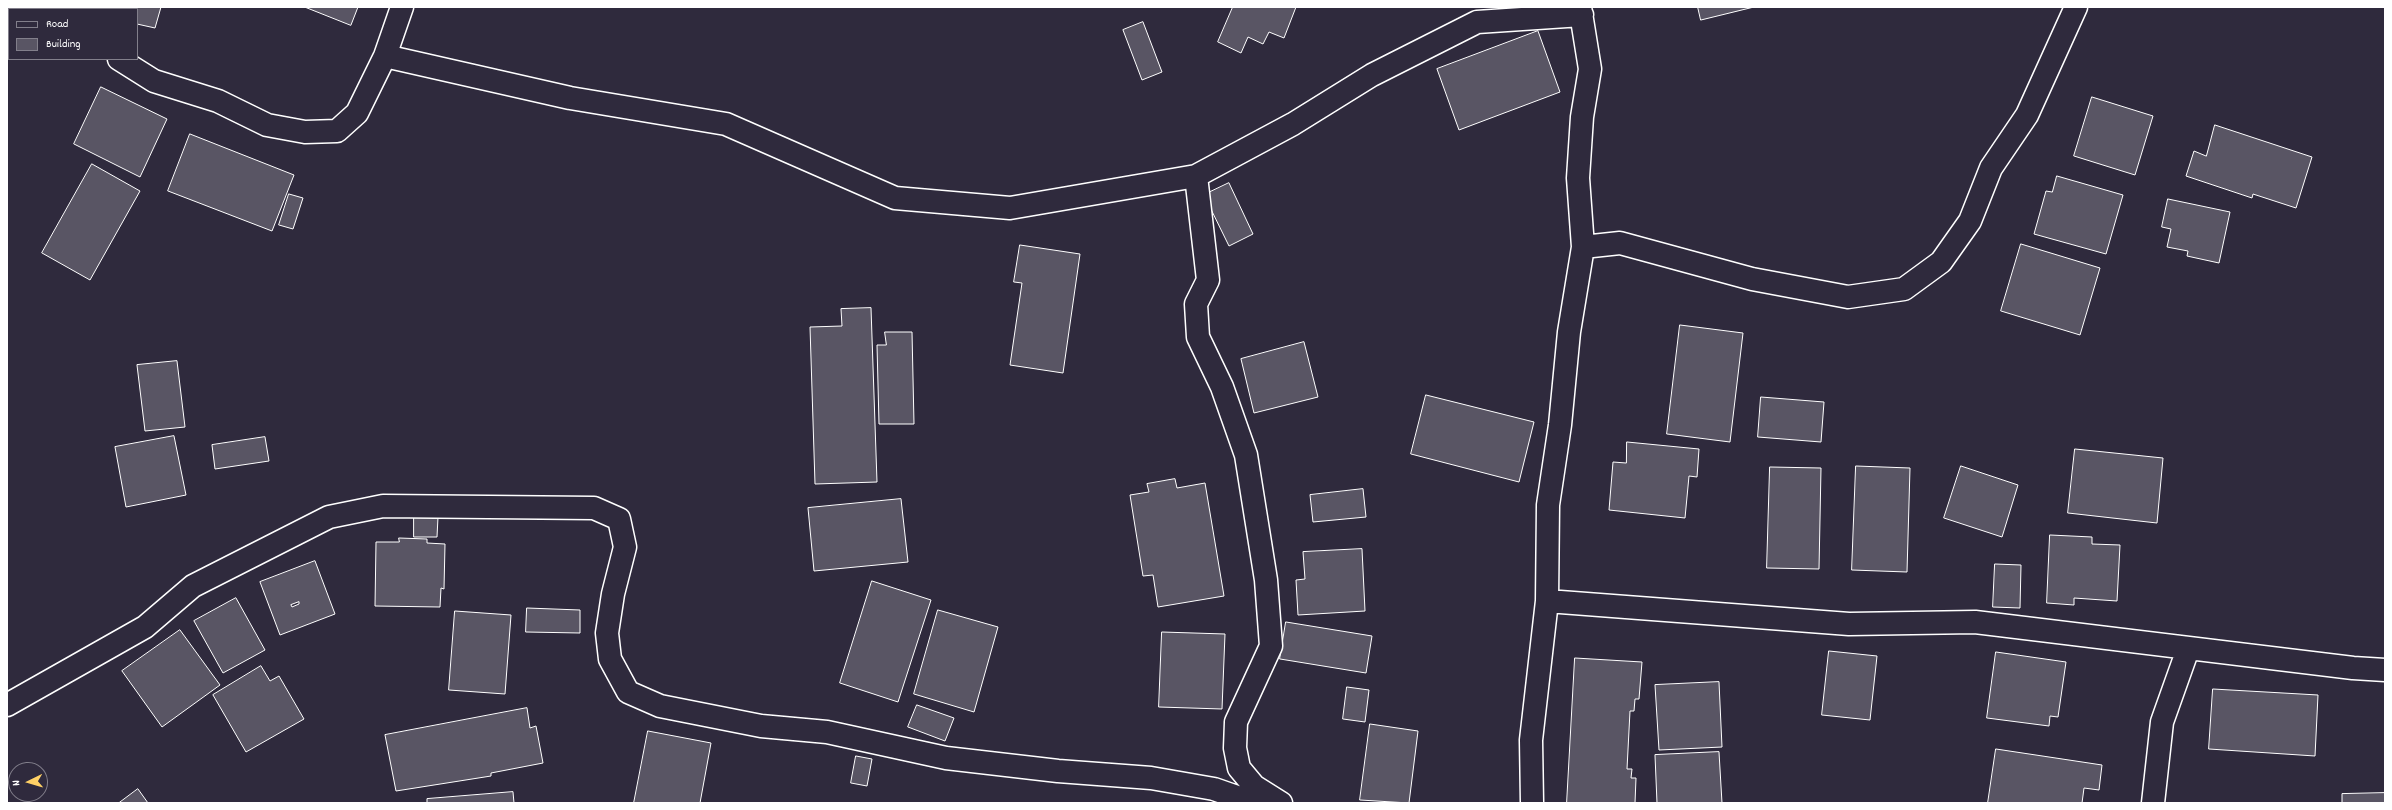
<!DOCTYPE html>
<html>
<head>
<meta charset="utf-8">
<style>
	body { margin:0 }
	#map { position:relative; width:2392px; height:810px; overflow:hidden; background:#2f2a3d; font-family:Dekko,sans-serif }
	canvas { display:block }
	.frame { position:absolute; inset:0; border:8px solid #fff; pointer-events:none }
	.legend { position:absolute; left:8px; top:8px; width:130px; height:52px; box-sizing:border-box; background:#2f2a3d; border:1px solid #827f8b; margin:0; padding:5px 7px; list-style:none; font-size:12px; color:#fff }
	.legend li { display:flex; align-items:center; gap:8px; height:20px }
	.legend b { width:20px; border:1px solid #827f8b }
	.north { position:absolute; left:8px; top:762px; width:40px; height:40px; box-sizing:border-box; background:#2f2a3d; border:1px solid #827f8b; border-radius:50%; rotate:265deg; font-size:11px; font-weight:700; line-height:16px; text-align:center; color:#fff }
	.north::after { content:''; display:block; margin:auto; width:14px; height:18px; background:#ffd166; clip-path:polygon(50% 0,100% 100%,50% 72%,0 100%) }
</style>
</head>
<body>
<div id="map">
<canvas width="2392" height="810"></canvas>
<div class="frame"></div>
<ul class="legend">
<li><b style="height:5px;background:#2f2a3d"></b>Road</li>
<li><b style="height:11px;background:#595564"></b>Building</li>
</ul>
<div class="north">N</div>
</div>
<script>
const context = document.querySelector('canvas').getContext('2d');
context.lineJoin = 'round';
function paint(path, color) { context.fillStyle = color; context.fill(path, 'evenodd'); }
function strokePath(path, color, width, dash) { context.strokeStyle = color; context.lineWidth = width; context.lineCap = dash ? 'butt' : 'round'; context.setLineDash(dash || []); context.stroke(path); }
const building = new Path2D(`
	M93,7H161L155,28L137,24V9H93Z
	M305,7H358L351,25Z
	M1233,7H1296L1284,38L1269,32L1263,44L1248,37L1241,53L1218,42Z
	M1698,7H1754L1701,20Z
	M1143,22L1162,72L1142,80L1123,30Z
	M1538,31L1560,92L1459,130L1437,69Z
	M101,87L167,119L140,177L74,144Z
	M2092,97L2153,116L2135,175L2074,156Z
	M2215,125L2312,157L2296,208L2253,194L2252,198L2186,176L2194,151L2206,156Z
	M190,134L294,175L272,231L168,191Z
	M92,164L140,191L90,280L42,253Z
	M2057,176L2123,195L2106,254L2034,234L2046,191L2052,192Z
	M1229,183L1253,234L1229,246L1204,195Z
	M289,194L303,198L293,229L279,225Z
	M2168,199L2230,212L2219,263L2187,256L2188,251L2167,247L2171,229L2162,227Z
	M2021,244L2100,268L2080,335L2001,311Z
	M1020,245L1080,254L1063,373L1010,365L1022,283L1014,282Z
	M871,308L877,482L815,484L810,327L842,326L841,309Z
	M1680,325L1743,333L1730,442L1667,434Z
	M885,332H912L914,424H879L877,345H886Z
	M1304,342L1318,397L1254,413L1241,359Z
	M177,361L185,427L145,431L137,365Z
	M1426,395L1534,422L1519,482L1411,454Z
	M1761,397L1824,402L1821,442L1758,437Z
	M174,436L186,495L126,507L115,447Z
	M265,437L269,461L215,469L212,445Z
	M1627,442L1699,449L1697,477L1689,476L1685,518L1609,510L1613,462L1626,463Z
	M2075,449L2163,458L2157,523L2068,513Z
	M1856,466L1910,468L1907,572L1852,570Z
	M1961,466L2018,485L2002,537L1944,518Z
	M1770,467L1821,468L1819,569L1767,568Z
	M1175,479L1177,488L1205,483L1224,596L1158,607L1153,575L1143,576L1130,495L1149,492L1147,484Z
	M1363,489L1366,517L1313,522L1310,495Z
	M901,499L908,562L814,571L808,508Z
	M414,516L438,517L437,537H414Z
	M2050,535L2092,537V544L2120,545L2117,601L2074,598V605L2047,603Z
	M399,538L427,539V543L445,544L444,589L441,588L440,607L375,606L376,542H399Z
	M1362,549L1365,611L1298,615L1296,580L1305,579L1303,552Z
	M315,561L335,614L280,635L260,582ZM299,602V604L292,607L291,605Z
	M1995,564L2021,565L2020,608L1993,607Z
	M872,581L931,600L898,702L840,683Z
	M236,598L265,650L223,673L194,621Z
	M527,608L580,610V633L526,632Z
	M938,610L998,627L974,712L914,694Z
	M455,611L511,615L505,694L449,690Z
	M1286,622L1372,636L1366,673L1280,659Z
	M180,630L220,685L162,727L122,671Z
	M1162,632L1225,634L1222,709L1159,707Z
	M1829,651L1877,656L1870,720L1822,715Z
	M1996,652L2066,662L2058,717L2050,716L2049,726L1987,718Z
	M1575,658L1642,662L1639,699H1635L1634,711H1630L1627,769H1632L1631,778H1636L1635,803H1567Z
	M261,666L270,681L279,676L304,719L246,752L213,695Z
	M1719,682L1722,747L1659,750L1655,685Z
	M1347,687L1369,690L1365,722L1343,719Z
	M2213,689L2318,695L2315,756L2209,749Z
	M917,705L954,718L945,741L908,727Z
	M527,708L530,728L536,726L543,763L491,773V776L396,791L385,735Z
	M1370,724L1418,731L1409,803L1360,800Z
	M648,731L711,743L700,803H634Z
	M1996,749L2102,765L2099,790L2084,788L2082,803H1988Z
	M1719,752L1722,803H1657L1655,755Z
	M856,756L872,759L867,786L851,783Z
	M138,789L148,803H119Z
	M513,792L514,803H427V799Z
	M2385,793V803H2342V794Z`);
paint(building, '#595564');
strokePath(building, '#fff', 1);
const minor = new Path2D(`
	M1580,7L1590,69L1582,117L1578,178L1583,247
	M7,27L9,28
	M385,56L570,98L726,124L895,198L1010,208L1196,176
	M119,59L154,81L218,101L267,125L305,132L337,131L357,113L385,56L402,7
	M1547,601L1849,624L1975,622L2353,668L2385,670
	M7,705L145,627L193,586L329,517L383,506L594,508L619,519L625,547L613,594L607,633L610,659L628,692L660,706L761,726L827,732L946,758L1058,771L1151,778L1214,789L1254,803
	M1281,803L1254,786L1239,768L1235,748L1236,722L1271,646L1266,580L1246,455L1222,387L1198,337L1196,304L1208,280L1196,176L1293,124L1372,75L1477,22L1582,15
	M1532,803L1531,740L1547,601L1548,505L1560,425L1569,332L1583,247L1620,243L1752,279L1848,297L1904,289L1941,262L1970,221L1991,168L2027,115L2076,7
	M2153,803L2162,722L2188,649`);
strokePath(minor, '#fff', 25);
strokePath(minor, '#2f2a3d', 22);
</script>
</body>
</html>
